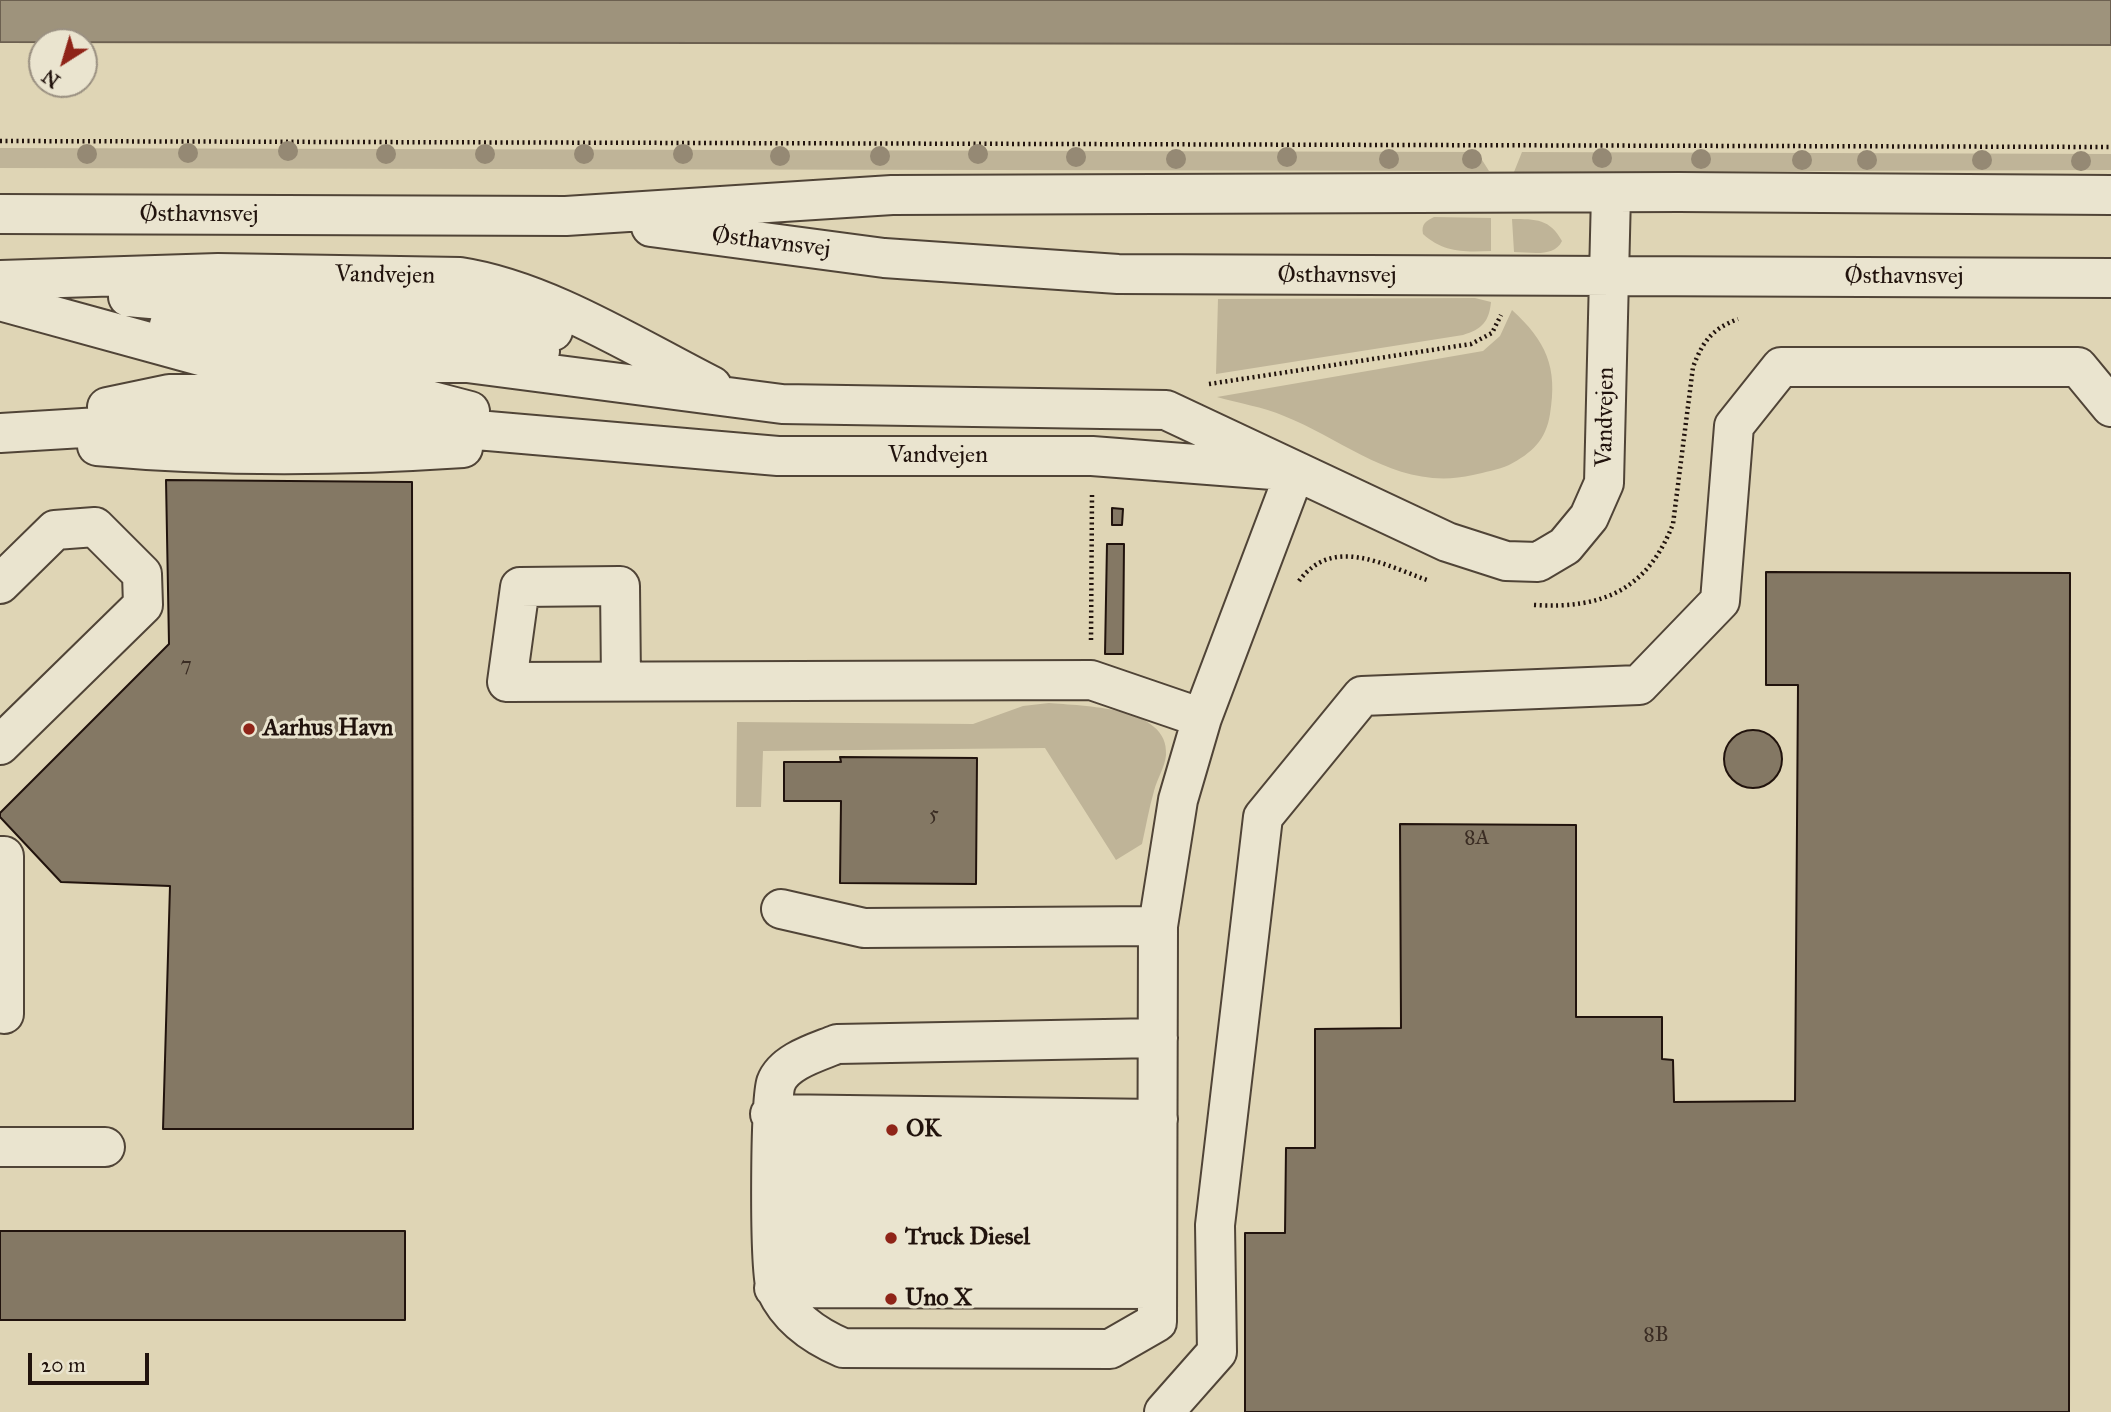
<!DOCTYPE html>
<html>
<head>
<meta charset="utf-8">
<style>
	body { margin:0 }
	#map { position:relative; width:2111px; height:1412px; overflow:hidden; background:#dfd5b5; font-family:"IM FELL Great Primer",serif }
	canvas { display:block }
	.north { position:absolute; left:28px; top:28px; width:70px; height:70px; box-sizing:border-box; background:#eae4cf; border:2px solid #9a9081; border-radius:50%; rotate:217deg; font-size:19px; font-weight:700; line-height:28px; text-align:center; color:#21130d }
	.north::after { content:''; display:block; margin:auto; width:24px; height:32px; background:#8f2418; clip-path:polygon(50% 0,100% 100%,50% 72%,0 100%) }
	.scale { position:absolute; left:28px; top:1353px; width:121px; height:32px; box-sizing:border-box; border:4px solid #21130d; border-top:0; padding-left:9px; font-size:21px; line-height:24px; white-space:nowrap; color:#21130d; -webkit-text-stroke:5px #eae4cf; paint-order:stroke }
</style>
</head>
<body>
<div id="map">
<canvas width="2111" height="1412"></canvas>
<div class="north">N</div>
<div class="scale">20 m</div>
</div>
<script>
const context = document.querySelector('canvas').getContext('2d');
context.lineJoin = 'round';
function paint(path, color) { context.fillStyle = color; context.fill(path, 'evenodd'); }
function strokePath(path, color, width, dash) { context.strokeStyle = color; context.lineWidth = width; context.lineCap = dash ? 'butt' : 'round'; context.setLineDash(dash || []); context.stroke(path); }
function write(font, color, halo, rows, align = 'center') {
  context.font = font + ' "IM FELL Great Primer",serif'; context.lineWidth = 6; context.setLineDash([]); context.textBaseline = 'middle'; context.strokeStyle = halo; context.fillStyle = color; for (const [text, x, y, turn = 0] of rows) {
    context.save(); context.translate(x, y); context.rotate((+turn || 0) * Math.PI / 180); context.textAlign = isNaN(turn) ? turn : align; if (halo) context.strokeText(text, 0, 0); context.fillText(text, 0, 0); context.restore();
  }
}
paint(new Path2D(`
	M0,148L1477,152L1489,171L0,168Z
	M1522,152L2111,154V170L1514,172Z
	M1434,217L1491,218V251C1464,252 1444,253 1423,234C1421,224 1426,221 1434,217Z
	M1512,219C1536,219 1550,219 1562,241C1554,258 1530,252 1514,252Z
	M1475,298L1491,302C1489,322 1482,329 1463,335L1216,374L1218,299Z
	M1512,310C1546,341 1558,367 1550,414C1546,440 1532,453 1509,465C1498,470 1485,472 1473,475C1399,492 1347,441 1284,416C1263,407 1238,403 1217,397L1483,351L1500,336Z
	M1049,703C1081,706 1170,706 1166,755C1165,767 1157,779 1154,791C1149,808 1146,826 1142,844L1116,860L1045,748L763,751L761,807H736L737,722L973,724L1023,706Z`), '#bfb498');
const water = new Path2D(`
	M0,0H2111V45L0,42Z`);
paint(water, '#9e937c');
strokePath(water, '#6c6050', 2);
const building = new Path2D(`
	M166,480L412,482L413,1129H163L170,886L61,882L0,817V813L169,644Z
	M1112,508L1123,509L1122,525H1112Z
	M1107,544H1124L1123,654H1105Z
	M1766,572L2070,573L2069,1412H1245V1233H1285L1286,1148H1315V1029L1401,1028L1400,824L1576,825V1017H1662V1059L1673,1060L1674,1102L1795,1101L1798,685H1766Z
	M1724 759a29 29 0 1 1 58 0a29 29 0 1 1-58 0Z
	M840,757L977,758L976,884L840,883L841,801H784V762H841Z
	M0,1231H405V1320H0Z`);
paint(building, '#847864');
strokePath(building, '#21130d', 2);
const minor = new Path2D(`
	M0,214L566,216L892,195L1679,192L2111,195
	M651,227L884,258L1118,274L2111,278
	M0,280L218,273L460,277C545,290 635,347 712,386
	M128,297L219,305L459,306L520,318L553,331
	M0,301L222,362L467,363L782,404L1166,410L1447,542L1506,561L1538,562L1565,546L1589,517L1604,483L1611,194
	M169,325L218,334L459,335L540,351
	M107,407L169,394H405L470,411
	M0,433L165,423L407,424L778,456H1092L1273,470
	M97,446C217,457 342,456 463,448
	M0,584L55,530L95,527L142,574L143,605L0,745
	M621,681L620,586L520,587L507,682L1091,680L1202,718
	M0,856H4V1014
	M781,909L864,928L1158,926
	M1158,1038L837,1044C818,1052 784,1061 776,1083C770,1100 769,1276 776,1290C789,1318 815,1336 843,1348L1110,1349L1157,1322L1158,926L1178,800L1202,718L1295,472
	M770,1114L1158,1119
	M772,1145L1157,1149
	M0,1147H105
	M772,1182L1157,1183
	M773,1220L1157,1221
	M773,1252L1157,1256
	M774,1288L1157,1289
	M1164,1412L1217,1352L1215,1225L1263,817L1362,696L1639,685L1720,601L1734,426L1781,367H2078L2111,407`);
strokePath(minor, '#504437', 42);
strokePath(new Path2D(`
	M0,141L2111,147
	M1209,384L1471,344L1492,333L1501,315
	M1299,581C1333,535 1384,565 1427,580
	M1534,605C1603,609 1647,590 1673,524L1693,367C1703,341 1712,329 1738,319
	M1091,640L1092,495`), '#21130d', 4.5, [2, 3.5]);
strokePath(minor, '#eae4cf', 38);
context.fillStyle = '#958974';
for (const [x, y] of [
	[288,151],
	[188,153],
	[87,154],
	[386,154],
	[485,154],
	[584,154],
	[683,154],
	[978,154],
	[780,156],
	[880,156],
	[1076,157],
	[1287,157],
	[1602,158],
	[1176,159],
	[1389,159],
	[1472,159],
	[1701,159],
	[1802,160],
	[1867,160],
	[1982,160],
	[2081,161]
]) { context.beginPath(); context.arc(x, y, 10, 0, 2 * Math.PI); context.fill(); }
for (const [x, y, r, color] of [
	[249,729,7,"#8f2418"],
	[892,1130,7,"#8f2418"],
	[891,1238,7,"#8f2418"],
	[891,1299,7,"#8f2418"]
]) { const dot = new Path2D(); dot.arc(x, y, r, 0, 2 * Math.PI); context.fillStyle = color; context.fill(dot); strokePath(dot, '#eae4cf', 2.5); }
write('21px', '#3a2c23', null, [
	["7",186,666],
	["5",934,815],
	["8A",1477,839],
	["8B",1656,1336]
]);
write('24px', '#21130d', '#eae4cf', [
	["Østhavnsvej",199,215],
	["Østhavnsvej",771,243,7],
	["Vandvejen",385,276,1],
	["Østhavnsvej",1337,276],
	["Østhavnsvej",1904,277],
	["Vandvejen",1606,417,-89],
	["Vandvejen",938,456]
]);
write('bold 24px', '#21130d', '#eae4cf', [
	["Aarhus Havn",263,729],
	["OK",906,1130],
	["Truck Diesel",905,1238],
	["Uno X",905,1299]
], 'left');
</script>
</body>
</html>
